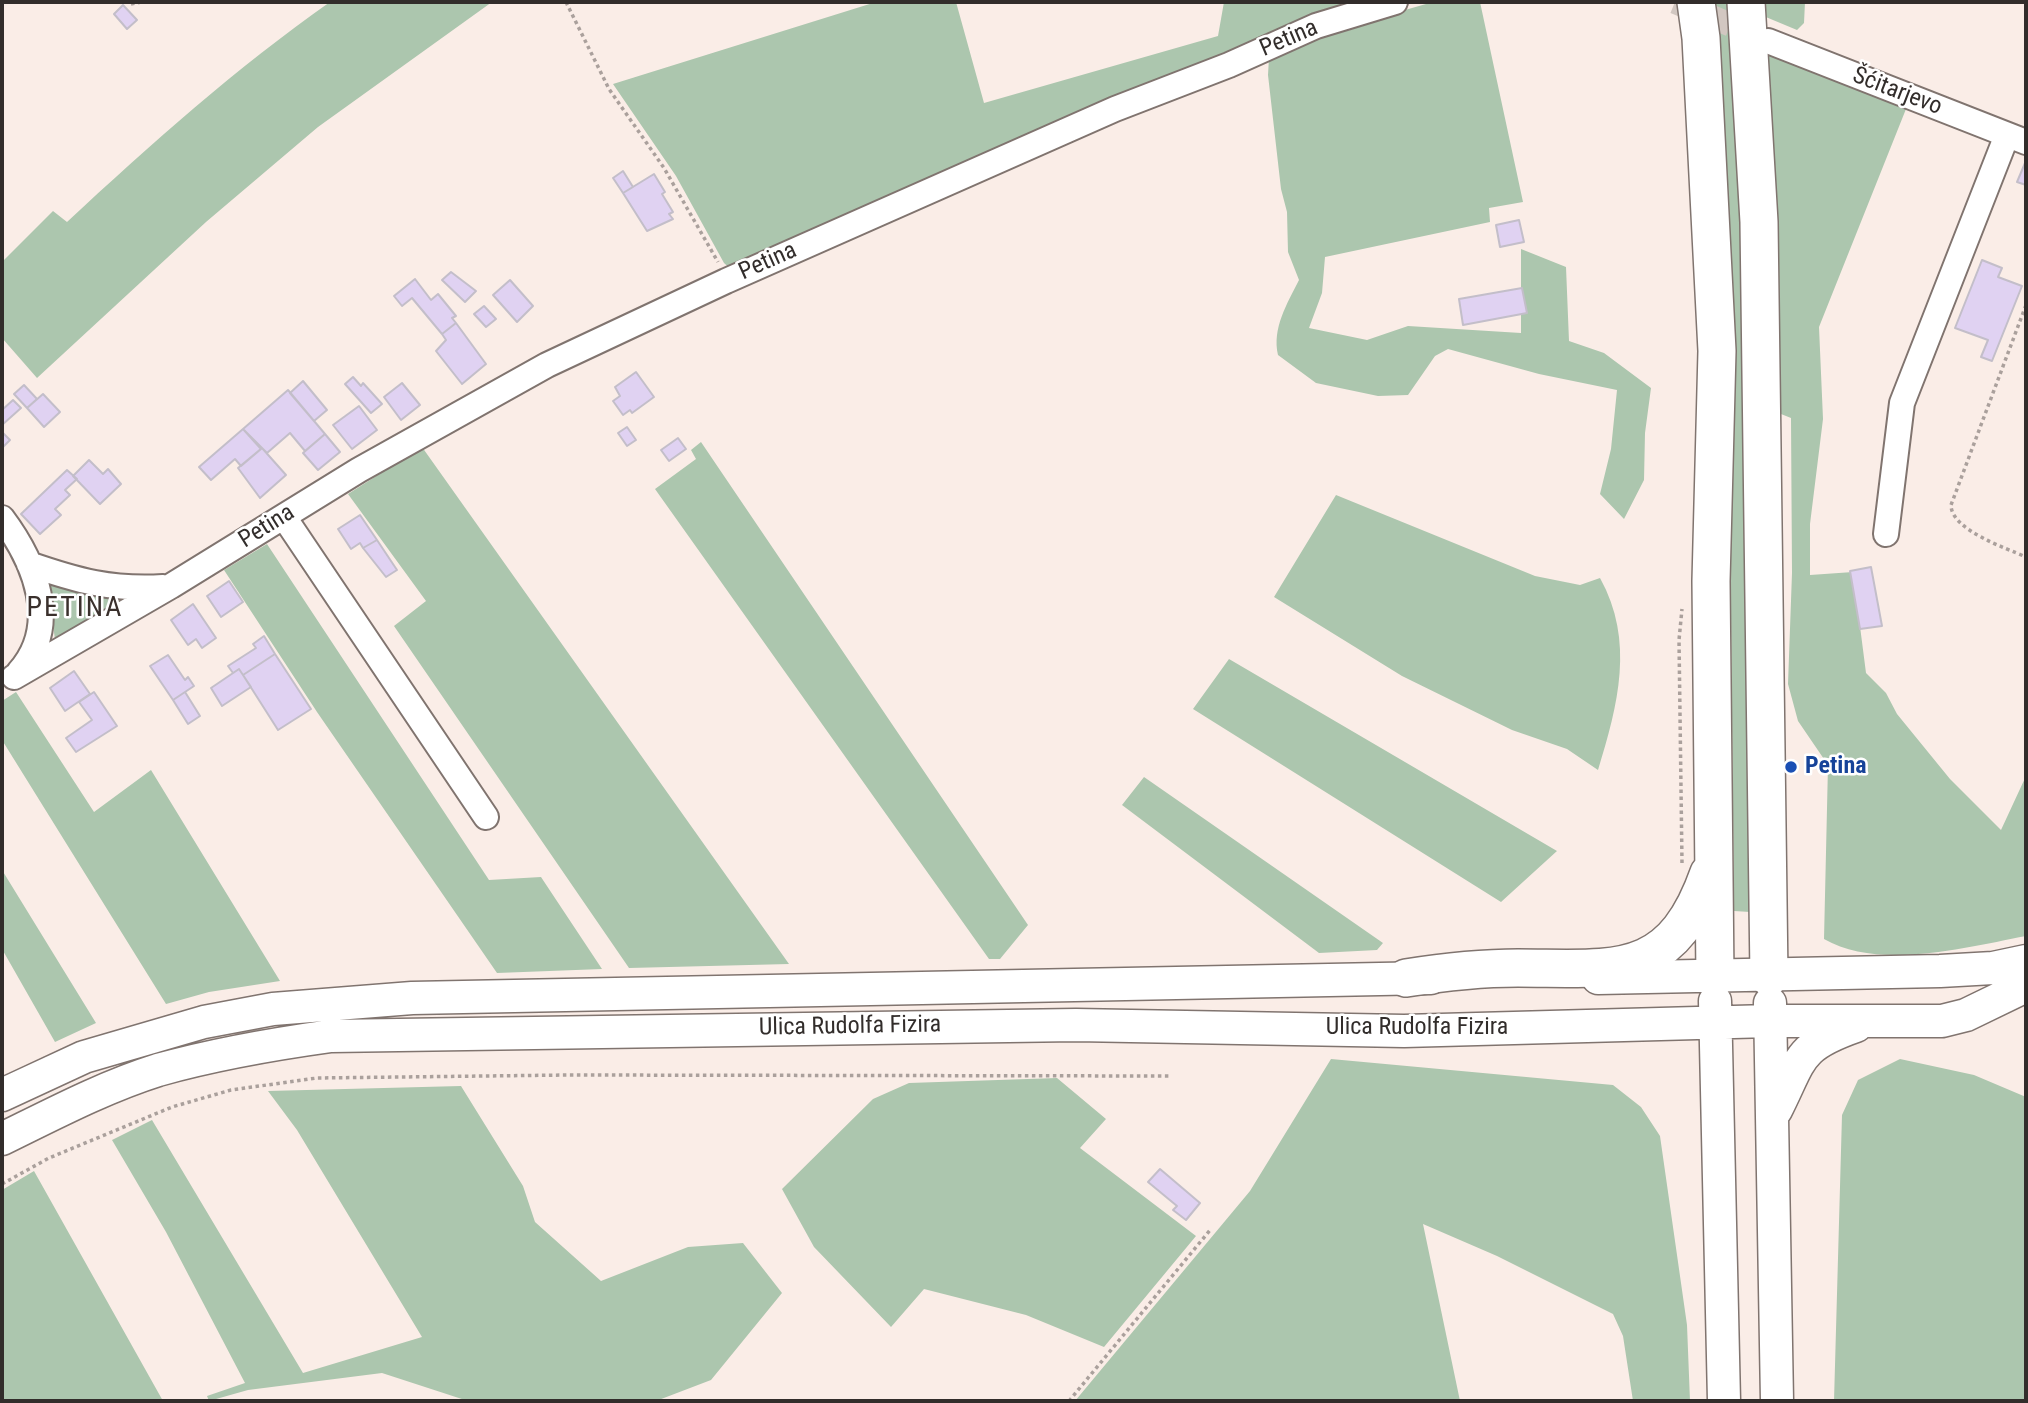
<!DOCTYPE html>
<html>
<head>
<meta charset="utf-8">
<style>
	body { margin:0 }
	#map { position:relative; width:2028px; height:1403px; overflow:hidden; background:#faede7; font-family:"Roboto Condensed",sans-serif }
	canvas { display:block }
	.frame { position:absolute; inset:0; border:4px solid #322d2b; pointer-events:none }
</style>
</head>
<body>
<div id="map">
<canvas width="2028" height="1403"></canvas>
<div class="frame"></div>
</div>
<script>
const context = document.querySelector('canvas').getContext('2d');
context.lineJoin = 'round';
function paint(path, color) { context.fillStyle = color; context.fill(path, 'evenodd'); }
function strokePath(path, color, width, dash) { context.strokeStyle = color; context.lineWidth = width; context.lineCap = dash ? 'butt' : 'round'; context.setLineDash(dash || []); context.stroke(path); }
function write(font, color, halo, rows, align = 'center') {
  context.font = font + ' "Roboto Condensed",sans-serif'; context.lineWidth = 5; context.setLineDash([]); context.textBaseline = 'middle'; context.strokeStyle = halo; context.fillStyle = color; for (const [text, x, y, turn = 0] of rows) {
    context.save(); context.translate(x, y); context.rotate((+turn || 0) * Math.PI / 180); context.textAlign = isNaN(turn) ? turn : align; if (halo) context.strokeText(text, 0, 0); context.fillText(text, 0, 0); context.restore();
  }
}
paint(new Path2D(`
	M330,2H492L318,127L206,222L37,378L2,338V262L53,211L67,222C151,144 236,68 330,2Z
	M876,2H956L984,103L1218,36L1224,2H1364L1363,22L1433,2H1480L1523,202L1489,208L1490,222L1325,257L1322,293L1309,328L1367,340L1408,326L1521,333V249L1566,267L1569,341L1604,353L1651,388L1645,433L1644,480L1624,519L1600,494L1611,449L1617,390L1539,374L1448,349L1435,356L1408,395L1378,396L1316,383L1278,355C1272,328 1287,304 1299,280L1288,252L1287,212L1281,189L1268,75L1270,41C1085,102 909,188 733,271L724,263L676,176L613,84Z
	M1709,2H1731L1746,241L1757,931H1750V912L1734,911L1731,617Z
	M1759,2H1805L1804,23L1797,30L1761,15Z
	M1763,50L1908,104L1819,327L1823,419L1810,524V575L1853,572L1866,673L1886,693L1897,714L1950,779L2001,830L2026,776V936C1968,947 1879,971 1824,939L1828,765L1798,721L1788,684L1792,573L1791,418L1781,414Z
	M701,442L1028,925L1000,959H989L655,489L696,459L691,450Z
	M422,447L789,964L629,968L394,626L426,601L348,494Z
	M1336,495L1535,576L1580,585L1600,578C1635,641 1618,705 1598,770L1567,749L1512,730L1402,676L1274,597Z
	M267,544L489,880L541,877L602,969L497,973L317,712L224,570Z
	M47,577L119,598L121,604L55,640Z
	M1229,659L1557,851L1501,902L1193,709Z
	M16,692L94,812L151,770L280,981L209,992L166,1004L2,740V701Z
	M1144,777L1383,943L1377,950L1319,953L1122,805Z
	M2,870L96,1023L55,1042L2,949Z
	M1331,1059L1613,1085L1641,1107L1660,1136L1687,1325L1690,1401H1633L1623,1336L1613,1314L1497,1256L1423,1224L1460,1401H1075L1250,1191Z
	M1900,1059L1974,1075L2026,1097V1401H1834L1842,1115L1858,1080Z
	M1057,1078L1106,1119L1080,1148L1196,1236L1104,1347L1026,1315L924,1289L891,1327L814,1247L782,1189L873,1099L909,1083Z
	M461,1086L523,1186L535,1222L601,1281L688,1247L743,1243L782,1293L711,1380L656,1401H468L382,1373L248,1390L209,1401L207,1396L245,1383L166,1232L112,1140L152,1120L303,1373L422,1337L297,1130L268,1091Z
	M34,1171L163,1401H2V1190Z`), '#acc6ae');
const building = new Path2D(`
	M123,5L137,20L127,29L114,14Z
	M2025,163L2026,164V185L2017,182Z
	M623,171L633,187L623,193L613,178Z
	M654,174L665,192L662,194L673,212L669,214L673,219L647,231L623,193Z
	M1519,220L1524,242L1500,247L1496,225Z
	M1982,260L2002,268L1998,277L2022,286L1992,361L1981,357L1988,340L1955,328Z
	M451,272L476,291L465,302L442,280Z
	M415,279L431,300L438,294L456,316L452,318L456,323L442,334L412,298L402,306L394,296Z
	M510,280L533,306L517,322L493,295Z
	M1522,288L1527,313L1463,325L1459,299Z
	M484,306L496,319L486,327L474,314Z
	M456,323L486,364L462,384L436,351L446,340L442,334Z
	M636,372L654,397L632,413L630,410L623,415L613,401L620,396L615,387Z
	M353,377L361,386L363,383L382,404L371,413L345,384Z
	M303,381L327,410L314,421L290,393Z
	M402,383L420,405L401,420L384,397Z
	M24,385L37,399L27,408L14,394Z
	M288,390L325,434L305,451L290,433L267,453L243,429Z
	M43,394L60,412L44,427L27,408Z
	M13,400L21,408L2,425V410Z
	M359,406L377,430L352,449L333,425Z
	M627,427L636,440L627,446L618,433Z
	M243,429L261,449L241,466L235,459L211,480L199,467Z
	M2,432L10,440L2,448Z
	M325,434L340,452L318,470L303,453Z
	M678,438L686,449L669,461L661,450Z
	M262,448L286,475L260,498L238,468Z
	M89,460L103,474L108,469L121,484L100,504L73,476Z
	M67,470L77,479L65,490L70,495L55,509L61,515L40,534L21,514Z
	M360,515L377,540L363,548L360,543L351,549L338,529Z
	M377,540L397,570L386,577L363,548Z
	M1871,567L1882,626L1860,629L1850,571Z
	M229,581L243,602L221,617L207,596Z
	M193,604L216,638L202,648L196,639L188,645L171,620Z
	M264,636L275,654L243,675L239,669L233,673L228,666L256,648L253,644Z
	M275,654L311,709L278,730L243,675Z
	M168,655L185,680L188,677L194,686L173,700L150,666Z
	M239,669L251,687L222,706L211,688Z
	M74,671L90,694L65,711L50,688Z
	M94,692L117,726L76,752L66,738L92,720L79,702Z
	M185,692L200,716L188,724L173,700Z
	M1160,1169L1200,1203L1186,1220L1173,1210L1177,1206L1148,1182Z`);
paint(building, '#e0d2f2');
strokePath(building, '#c3bec9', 2);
strokePath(new Path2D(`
	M1675,2L1758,36`), '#d2c7c1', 24, [24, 12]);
const minor = new Path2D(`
	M1768,41L2026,142
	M284,517L486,817
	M2,518C35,562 61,625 19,672
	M1886,534L1902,403L2007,135
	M29,564C78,581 111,590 163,587
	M14,677L171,586L359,470L547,365L726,281L1115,109L1229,65L1316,26L1395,2`);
const major = new Path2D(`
	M1598,978L1940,971L1993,968L2026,961
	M1715,1001L1724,1401
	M1770,1003L1777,1401
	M2,1095L84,1057L204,1022L273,1009L412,998L1431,978
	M1776,1110C1802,1059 1796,1047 1856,1026
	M2,1139C53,1114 104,1087 158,1070C215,1054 273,1044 331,1036L1076,1025L1404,1031L1770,1021H1942L1966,1015L2026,986`);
const highway = new Path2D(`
	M1696,2L1701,38L1717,351L1711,581L1715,978
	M1746,2L1759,222L1769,977
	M1406,978C1444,972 1480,968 1518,968C1615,968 1671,981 1709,873`);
strokePath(minor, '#80746f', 28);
strokePath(major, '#80746f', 35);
strokePath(highway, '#80746f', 40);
strokePath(new Path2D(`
	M566,2L609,89L664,168L718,262
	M131,4L142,2
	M2026,305L1951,505C1951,530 2006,548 2026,557
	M1682,863L1679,640L1682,609
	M2,1184L49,1158L172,1107L231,1090L317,1078L569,1075L1169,1076
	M1069,1401L1211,1229`), '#aaa09c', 3.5, [3.5, 3.5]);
strokePath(minor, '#fff', 24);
strokePath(major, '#fff', 32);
strokePath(highway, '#fff', 37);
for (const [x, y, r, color] of [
	[1791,767,7,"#1a4fb4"]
]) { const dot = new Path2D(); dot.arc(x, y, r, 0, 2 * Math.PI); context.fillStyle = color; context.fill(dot); strokePath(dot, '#fff', 2.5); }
write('24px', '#322d2b', '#fff', [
	["Petina",1289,39,-23],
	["Šćitarjevo",1897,92,21],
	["Petina",768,262,-24],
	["Petina",267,527,-32],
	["Ulica Rudolfa Fizira",850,1027,-1],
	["Ulica Rudolfa Fizira",1417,1028]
]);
write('bold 24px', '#164399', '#fff', [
	["Petina",1805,767]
], 'left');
context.letterSpacing = '2px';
write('28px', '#3a302c', '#fff', [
	["PETINA",75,609]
]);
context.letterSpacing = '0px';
</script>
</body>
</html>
